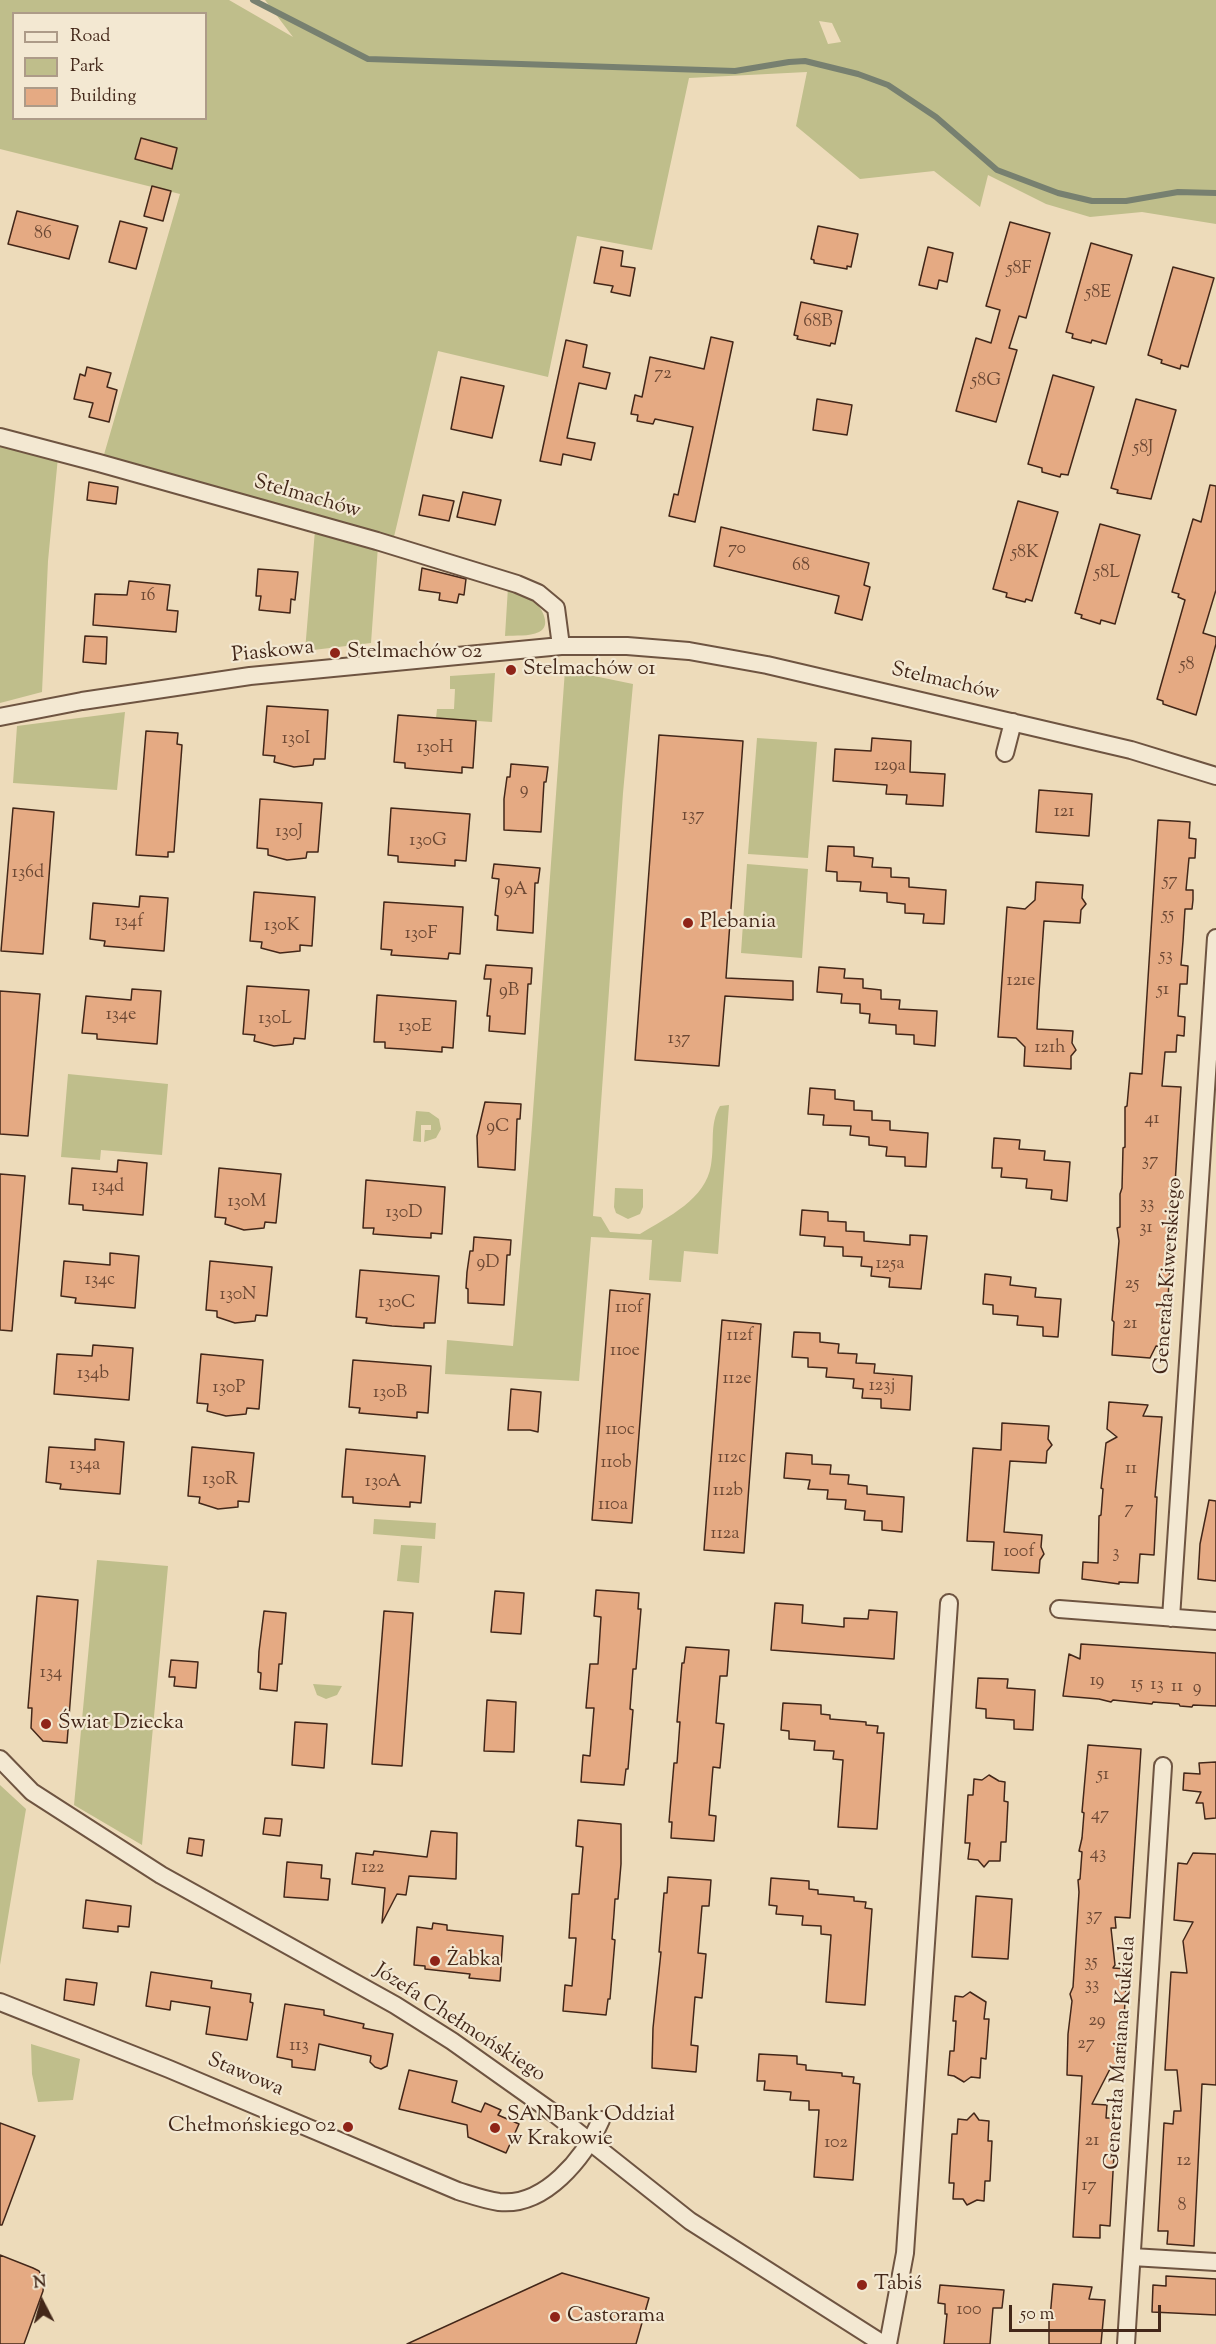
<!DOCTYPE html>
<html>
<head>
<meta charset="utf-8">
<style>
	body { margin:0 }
	#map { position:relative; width:1216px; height:2344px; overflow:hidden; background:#eddbba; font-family:"Sorts Mill Goudy",serif }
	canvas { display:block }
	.legend { position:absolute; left:12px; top:12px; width:195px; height:108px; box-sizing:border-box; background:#f3e8d2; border:2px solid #ad9b88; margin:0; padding:8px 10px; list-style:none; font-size:18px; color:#432719 }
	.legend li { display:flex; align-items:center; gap:12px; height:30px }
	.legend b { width:30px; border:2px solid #ad9b88 }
	.north { position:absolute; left:12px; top:2272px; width:60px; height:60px; -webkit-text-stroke:4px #f3e8d2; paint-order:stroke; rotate:354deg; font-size:16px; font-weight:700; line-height:24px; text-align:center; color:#432719 }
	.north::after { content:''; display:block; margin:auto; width:21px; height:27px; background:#432719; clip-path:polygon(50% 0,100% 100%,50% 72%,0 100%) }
	.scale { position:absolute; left:1009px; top:2305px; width:152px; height:27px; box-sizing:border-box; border:3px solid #432719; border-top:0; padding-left:8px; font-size:18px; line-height:21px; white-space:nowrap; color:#432719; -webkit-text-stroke:4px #f3e8d2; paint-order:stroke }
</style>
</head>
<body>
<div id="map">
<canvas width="1216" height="2344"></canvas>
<ul class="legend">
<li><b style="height:8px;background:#f3e8d2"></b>Road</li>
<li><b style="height:16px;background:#bfbe8b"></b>Park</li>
<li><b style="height:16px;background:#e5aa83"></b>Building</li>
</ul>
<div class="north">N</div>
<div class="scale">50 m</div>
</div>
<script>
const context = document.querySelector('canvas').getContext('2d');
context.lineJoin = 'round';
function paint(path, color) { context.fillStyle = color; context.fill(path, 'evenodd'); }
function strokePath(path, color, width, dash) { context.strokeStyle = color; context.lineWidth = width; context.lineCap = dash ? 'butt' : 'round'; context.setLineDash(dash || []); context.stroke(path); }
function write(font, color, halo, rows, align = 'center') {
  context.font = font + ' "Sorts Mill Goudy",serif'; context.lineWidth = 4.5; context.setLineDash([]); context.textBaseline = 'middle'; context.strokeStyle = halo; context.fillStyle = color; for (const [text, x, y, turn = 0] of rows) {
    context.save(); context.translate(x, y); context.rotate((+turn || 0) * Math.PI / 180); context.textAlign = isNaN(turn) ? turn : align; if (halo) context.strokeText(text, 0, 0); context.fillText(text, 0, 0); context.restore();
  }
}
paint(new Path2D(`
	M0,0H229L293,37L265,0H1216V224L1142,212L1090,217L1046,204L988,175L980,207L934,171L860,179L796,126L807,72L689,78L652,250L577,236L548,377L438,351L393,541L103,458L180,194L0,149ZM14,14H206V118H14ZM819,21L832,23L841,42L828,44Z
	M0,443L58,457L48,561L42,692L0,703Z
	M315,530L378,546L371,643L305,651Z
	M508,587C516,591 527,595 534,601C542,608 552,626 539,632C529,637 515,635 505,636Z
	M565,670L633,684L623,793L593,1216L601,1217L610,1232L640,1234C668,1217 706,1199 711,1165C715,1143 709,1125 720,1106L729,1105L718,1254L684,1251L681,1282L649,1280L652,1240L591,1237L579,1381L445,1374L447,1340L513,1346L531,1139Z
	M495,673L492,722L436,718L437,709H454L455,689H450V676Z
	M125,712L117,790L13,783L17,726Z
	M757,738L817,742L808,858L748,854Z
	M747,864L808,869L802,958L741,953Z
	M68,1074L168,1084L162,1155L101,1150L100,1160L61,1157Z
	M416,1111L429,1112L439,1119L441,1129L436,1138L424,1142L425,1130H431V1125H421V1142L413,1141Z
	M615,1188L643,1189V1207L640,1214L628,1219L616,1213L614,1207Z
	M374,1519L436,1523L435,1539L373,1534Z
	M401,1545L422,1546L419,1583L397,1581Z
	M97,1560L168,1566L142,1845L74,1805Z
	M313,1684L342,1686L337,1695L326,1699L317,1695Z
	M0,1785L26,1809L0,1965Z
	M31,2044L80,2059L73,2100L38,2102L32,2074Z`), '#bfbe8b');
strokePath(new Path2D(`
	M253,0L368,59L735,71L789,62L805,61L858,74L888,85L936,117L997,170L1058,193L1092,201H1126L1178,192L1216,193`), '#778070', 6);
const building = new Path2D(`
	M141,138L177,148L172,169L135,159Z
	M152,186L171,191L163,221L144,216Z
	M17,211L78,226L69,259L8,244Z
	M120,221L147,228L136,269L109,262Z
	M1010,222L1050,233L1026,318L1019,316L1009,348L1017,350L996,422L956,411L976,338L991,343L1000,310L986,306Z
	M818,226L858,234L851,267L847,266V269L814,263V260L811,259Z
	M1091,243L1132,255L1106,344L1092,340L1091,343L1072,338L1073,334L1066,332Z
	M601,247L623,251L621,266L635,268L630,296L611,292L613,286L594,283Z
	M928,247L953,253L947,282L939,280L937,289L919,285Z
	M1173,267L1214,278L1188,367L1181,365L1180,369L1161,363L1162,360L1148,355Z
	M801,302L842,311L835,344L831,343L830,346L797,339L798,336L794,335Z
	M711,337L733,342L695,522L669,516L674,494L678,495L693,427L655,419L653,424L637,421L638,415L631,414L635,395L642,397L650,357L704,369Z
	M566,340L587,345L583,367L610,373L606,389L579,383L567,438L595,443L591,460L563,454L561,465L540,461Z
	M87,367L111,373L107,387L117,390L109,422L89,417L93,403L74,399L80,374L85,376Z
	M1053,375L1094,387L1068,475L1061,474L1060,477L1042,472V468L1028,464Z
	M461,377L504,386L492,438L451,429Z
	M817,399L852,405L847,435L813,430Z
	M1136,399L1176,410L1151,499L1117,493L1118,490L1111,488Z
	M89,482L118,487L116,504L87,500Z
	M1210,485L1216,486V590L1203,633L1216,637V644L1196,715L1163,704V701L1157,699L1185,600L1178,597L1179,594L1172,592L1193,519L1201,522Z
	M463,492L501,500L495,525L457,517Z
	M423,495L454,501L449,521L419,515Z
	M1018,501L1058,512L1032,601L1026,599L1025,602L1006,597L1007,593L993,589Z
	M1100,524L1140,535L1115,624L1101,620L1100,624L1081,618L1082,615L1075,613Z
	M721,527L869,563L864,585L870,587L862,620L835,613L839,596L714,566Z
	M422,568L466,579L464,595L459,594L457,603L439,600L440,593L419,590Z
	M258,569L298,572L295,600L291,599L290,613L259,610L261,596H256Z
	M129,581L170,585L167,610L178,611L176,632L93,625L95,594L127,595Z
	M85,636L107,637L106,664L83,662Z
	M267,706L328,710L325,759H314L313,765L294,767L274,762L275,756L263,755Z
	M398,715L476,721L473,768L462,767V773L427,770L405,768V763L394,762Z
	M146,731L178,733L177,744L182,745L174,852H168V857L136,855Z
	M659,735L743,741L726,978L793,981V1000L725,996L719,1066L635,1060Z
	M872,738L911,741L910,772L945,774L943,806L906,804L907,795L886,794L887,785L833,781L835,749L871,751Z
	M511,764L548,767L546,782H544L541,832L504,830V799L507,777H510Z
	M1039,790L1092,794L1089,836L1036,832Z
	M260,799L322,803L318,852H307L306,858L287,860L268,855V849L257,848Z
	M13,808L54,812L43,954L1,951Z
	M391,808L470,814L466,861L455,860V866L398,862V856L388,855Z
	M1158,820L1190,822L1189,838L1196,839L1195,858H1189L1186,890H1193V900L1192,909H1185L1183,941L1181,965L1188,966L1187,984H1180L1178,1016L1185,1017L1184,1036L1177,1035L1176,1052H1165L1162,1086L1181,1087L1165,1347L1156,1346L1150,1358L1112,1355L1114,1322L1112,1320L1119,1241L1117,1228L1120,1227V1194L1122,1188L1123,1148L1125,1147V1107L1127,1106L1130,1073L1142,1074Z
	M828,846L854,847V856L873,858L872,867L891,868V877L909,878V887L946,890L944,924L923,923L924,914L905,913V904L887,902V893L860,891L861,882L837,881V872L826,871Z
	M494,864L540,868L538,883H535L533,933L497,930L498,916L495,915L499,879L492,878Z
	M1036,882L1083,885L1082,898L1086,904L1081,910L1080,923L1044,921L1039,993L1037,1029L1073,1031L1072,1043L1076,1050L1071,1056V1069L1024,1066L1025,1047L1016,1038L998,1037L1007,907L1025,909L1035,900Z
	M254,892L315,897L312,946L300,945V951L280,953L261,948L262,942L250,941Z
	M140,896L168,898L164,951L104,946L105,941L90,939L93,903L139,907Z
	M384,902L463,907L460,954L449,953L448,959L391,955L392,950L381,949Z
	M486,965L532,968L531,984H528L525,1034L489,1031L490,1016H487L491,979H484Z
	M819,967L845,969L844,978L863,979V988L881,990V999L900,1000L899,1009L937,1011L935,1046L914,1044V1035L896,1034V1025L869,1023L870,1014L860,1013V1004L841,1003L842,994L817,992Z
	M247,986L309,990L305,1039L294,1038L293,1044L274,1046L254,1041L255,1035L243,1034Z
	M132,989L161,991L157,1044L97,1039V1034L82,1033L86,996L131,1000Z
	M0,991L40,994L28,1136L0,1134Z
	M377,995L456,1001L453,1048L442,1047V1052L402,1049L385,1048V1042H374Z
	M810,1088L835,1090V1099L854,1101V1110L872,1111V1120L890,1121V1130L928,1133L926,1167L905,1166V1157L886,1156L887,1147L869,1145V1137L850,1135L851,1126L823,1125L824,1115L808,1114Z
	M485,1102L521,1104L520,1119H517L515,1170L478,1167L477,1136Z
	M994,1138L1020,1140L1019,1149L1045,1151L1044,1160L1070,1162L1067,1201L1051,1199L1052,1190L1026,1188L1027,1179L1001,1177L1002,1168H992Z
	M118,1160L147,1163L143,1215L83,1210V1205L69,1204L72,1168L117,1172Z
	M219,1168L281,1174L276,1223L265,1222L264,1228L244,1230L225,1224L226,1218L215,1217Z
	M0,1174L25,1176L12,1331L0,1330Z
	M366,1180L445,1187L442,1234L431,1233V1238L413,1237L373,1234L374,1228H363Z
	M802,1210L828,1212V1221L846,1222V1231L864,1232V1241L910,1245V1235L927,1236L921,1289L889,1287L890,1278L871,1276L872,1267L861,1266L862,1257L843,1256V1247L824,1246L825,1237L800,1235Z
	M474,1237L511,1240L510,1255H507L504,1305L468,1303V1289L466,1288L467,1272L470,1251H473Z
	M110,1253L139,1256L135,1308L75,1303L76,1298L61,1296L64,1261L110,1265Z
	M210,1261L272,1267L267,1316L256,1315L255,1321L235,1323L217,1317V1311L206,1310Z
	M360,1270L439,1276L435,1323H424V1328L392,1326L366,1323L367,1318L356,1317Z
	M985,1274L1011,1277L1010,1285L1036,1288L1035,1297L1061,1299L1058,1337L1043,1336V1327L1017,1325L1018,1316L993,1314V1305L983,1304Z
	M610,1290L650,1294L632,1523L592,1520Z
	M722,1320L761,1324L744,1553L704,1550Z
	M794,1332L820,1333V1342L839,1344L838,1353L857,1354L856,1363L875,1364L874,1373L912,1376L910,1410L881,1408V1399L862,1398L863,1389L853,1388L854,1379L826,1377L827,1368L808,1367V1358L792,1357Z
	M93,1345L133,1348L129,1400L54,1394L57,1354L92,1356Z
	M201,1354L263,1360L259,1409L247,1408L246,1414L226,1416L207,1411L208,1404L197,1403Z
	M353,1360L431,1366L428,1413L417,1412V1418L359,1413L360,1408L349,1407Z
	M511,1389L541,1392L538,1432L530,1430H508Z
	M1109,1402L1148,1405L1143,1416L1162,1417L1155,1497H1157L1154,1555L1140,1554L1138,1583L1119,1582V1584L1082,1579L1083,1562L1098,1563L1099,1516L1101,1515L1103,1489L1101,1488L1106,1443L1117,1437L1107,1429Z
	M1002,1423L1049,1426L1048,1439L1052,1445L1047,1451L1046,1463L1010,1461L1004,1532L1042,1535L1041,1547L1044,1554L1040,1560L1039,1573L992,1570L994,1542L967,1541L973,1448L1001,1450Z
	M95,1439L124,1442L120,1494L60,1489L61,1484L46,1482L49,1447L95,1450Z
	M192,1447L254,1453L249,1502L238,1501V1507L218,1509L199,1503L200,1497L188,1496Z
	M346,1449L425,1456L421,1503L410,1502V1507L378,1505L353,1503V1497H342Z
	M786,1453L812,1455V1464L831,1465L830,1474L849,1475L848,1484L867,1486V1494L904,1497L902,1532L882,1530V1521L864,1520L865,1511L845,1509L846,1500L827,1499L828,1490L808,1489L810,1480L784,1478Z
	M1209,1500L1216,1501V1581L1198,1579L1200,1544Z
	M596,1590L639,1593L638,1609H641L636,1669H633L630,1709L633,1710L628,1769H626L624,1785L581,1782L583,1755L590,1756L594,1708H586L590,1664H598L601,1617L594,1616Z
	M495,1591L524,1593L521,1634L491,1632Z
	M37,1596L78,1600L67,1743L43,1741L31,1728L32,1708H28Z
	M775,1603L803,1605L802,1623L844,1627V1618L868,1619L869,1610L897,1612L894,1659L771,1650Z
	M264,1611L286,1613L282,1664H279L277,1691L260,1689L261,1673L258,1672L259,1651Z
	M384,1611L413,1613L402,1766L372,1764Z
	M1081,1644L1216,1653V1706L1193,1705L1192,1707L1180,1706L1179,1704L1153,1702L1152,1704L1113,1700L1111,1702L1099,1699L1063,1696L1069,1654L1080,1659Z
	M686,1647L729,1650L727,1676H720L716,1723L724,1724L720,1768L713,1767L709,1815L716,1816L714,1841L671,1838L672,1822H669L674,1763H677L680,1722H677L682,1663H684Z
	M171,1660L198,1662L196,1688L174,1686L175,1677H169Z
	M978,1678L1008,1679L1007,1688L1035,1690L1033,1730L1014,1729V1720L986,1718V1709L976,1708Z
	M487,1700L516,1702L514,1752L484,1751Z
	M783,1703L821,1705V1714L830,1715V1719L866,1722V1725L878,1726L877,1733H884L877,1829L838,1827L843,1760L833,1759L834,1751L814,1750L815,1741L789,1739V1731L781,1730Z
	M295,1722L327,1724L324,1768L292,1765Z
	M1088,1745L1141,1749L1130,1918L1115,1917L1116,1928H1111L1115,1965L1113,1968L1127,1969L1121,2067H1111L1092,2104L1107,2105L1106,2118H1116L1110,2226L1100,2225V2238L1073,2237L1082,2076L1067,2075L1068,2034L1072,2001L1070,1994L1073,1987L1079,1892L1078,1880L1080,1879L1082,1852L1079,1851L1082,1838L1084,1813L1082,1812Z
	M1216,1762V1818L1205,1819L1203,1803H1196L1201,1792L1183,1790L1184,1773L1200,1774L1199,1763Z
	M989,1775L999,1781L1005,1782L1004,1801L1008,1802L1006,1842H1001L1000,1861H989L984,1867L978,1860L968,1859L970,1843H965L968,1795H973L974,1779L982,1780Z
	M265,1818L282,1819L280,1836L263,1834Z
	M578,1820L621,1824V1864L618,1899H615L614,1914L612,1939L615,1940L610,1999H608L606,2015L563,2011L565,1985L572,1986L576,1938H569L572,1894H579L583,1847L576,1846Z
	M431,1831L457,1833L456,1879L409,1876L406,1895L397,1894L382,1923L385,1888L352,1884L356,1853L373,1855L374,1851L427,1857Z
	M189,1838L204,1840L202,1856L187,1853Z
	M1193,1853L1216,1854V2085L1202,2084L1194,2246L1167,2244L1168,2231H1158L1164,2123L1173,2124L1174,2111H1181L1177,2070H1165L1171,1972L1187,1973L1183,1941L1193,1922L1174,1920L1178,1863L1187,1864Z
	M287,1862L322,1865L321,1878L330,1879L328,1900L284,1897Z
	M668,1877L711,1880L709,1906H702L698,1953L706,1954L702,1998L695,1997L691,2045L698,2046L696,2072L652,2068L653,2028L661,1952H659L664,1893H667Z
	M771,1878L809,1881V1889L818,1890V1894L854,1897V1901L866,1902L865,1908L872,1909L865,2005L826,2002L831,1935L821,1934V1926L802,1925L803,1916L776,1914L777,1906L769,1905Z
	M976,1896L1012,1899L1008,1959L972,1957Z
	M86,1900L131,1906L129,1927L118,1926V1932L83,1928Z
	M433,1923L447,1925V1930L503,1936L500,1981L469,1978L470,1974L425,1969V1966L414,1965L417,1927L432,1929Z
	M151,1972L212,1981L211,1988L251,1994L250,2002L253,2003L247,2040L206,2034L210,2007L171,2001L170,2010L146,2006Z
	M66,1979L97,1983L94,2005L64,2000Z
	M970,1992L986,2002L984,2019H989L986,2059L981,2058L980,2078L971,2077L964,2082L954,2076L948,2075L950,2051H954L956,2021H953L955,1996L963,1997Z
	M285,2004L324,2010V2015L364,2024L363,2028L393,2034L387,2066L381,2069L375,2067L370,2062L371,2056L319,2044L315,2070L292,2067V2060L277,2057Z
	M759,2054L797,2056V2064L806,2065V2070L842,2073V2076L854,2077L853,2083L860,2084L853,2180L814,2177L819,2110H809V2101L790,2100L791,2092L764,2090L765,2081H757Z
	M409,2070L457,2081L452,2102L481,2112L485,2103L501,2110L498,2115L519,2124L506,2153L468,2137L467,2125L399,2109Z
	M974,2113L979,2120L989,2121L988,2141H992L990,2181H985L984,2201L977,2200L967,2205L963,2199H953L954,2183H949L952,2134H957L958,2119L967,2120Z
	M0,2123L35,2136L2,2225H0Z
	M0,2255L33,2268L39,2271L44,2281L43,2291L24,2344H0Z
	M562,2273L649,2298L636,2344H407Z
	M1166,2276L1216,2279V2315L1152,2312L1153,2285L1166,2286Z
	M1053,2284L1092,2287L1089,2299L1105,2300L1101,2344H1049V2318H1050Z
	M940,2285L1004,2290L1002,2308H993L990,2344H944L947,2314H945V2304L938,2303Z`);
paint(building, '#e5aa83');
strokePath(building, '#432719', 1.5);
const street = new Path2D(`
	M0,437L99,463L377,541L517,584L538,593L556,608L561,646
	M0,717L82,701L250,676L561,646H627L689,651L767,665L1131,750L1216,776
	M1005,753L1013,722
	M1059,1609L1216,1621
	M1171,1618L1216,938
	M0,1759L32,1792L161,1875L395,2005L452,2041L555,2114L690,2221L883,2344
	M0,2002L169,2069L458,2191C471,2195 485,2200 499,2202C545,2207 584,2158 601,2120
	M1132,2257L1216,2262
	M888,2344L905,2253L949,1603
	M1126,2344L1163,1766`);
strokePath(street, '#6e5441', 20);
strokePath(street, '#f3e8d2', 16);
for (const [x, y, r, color] of [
	[335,653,6,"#8f2418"],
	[511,670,6,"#8f2418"],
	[688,923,6,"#8f2418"],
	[46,1724,6,"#8f2418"],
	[435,1961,6,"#8f2418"],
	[348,2127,6,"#8f2418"],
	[495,2128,6,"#8f2418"],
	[862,2285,6,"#8f2418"],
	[555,2317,6,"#8f2418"]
]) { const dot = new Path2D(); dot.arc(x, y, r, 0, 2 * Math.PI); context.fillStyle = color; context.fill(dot); strokePath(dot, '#f3e8d2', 2); }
write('18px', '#6c4834', null, [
	["86",43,235],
	["58F",1019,270],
	["58E",1098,294],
	["68B",818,323],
	["72",663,375],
	["58G",986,382],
	["58J",1143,449],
	["70",737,550],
	["58K",1025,554],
	["68",801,567],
	["58L",1107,574],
	["16",148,597],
	["58",1187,666],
	["130I",296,740],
	["130H",435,749],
	["129a",890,767],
	["9",524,791],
	["121",1064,813],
	["137",693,817],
	["130J",289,833],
	["130G",428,842],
	["136d",28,874],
	["57",1170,882],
	["9A",516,891],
	["55",1168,916],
	["134f",129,923],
	["130K",282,927],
	["130F",421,935],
	["53",1166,957],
	["121e",1021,982],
	["51",1163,991],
	["9B",509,992],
	["134e",121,1016],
	["130L",275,1020],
	["130E",415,1028],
	["137",679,1040],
	["121h",1050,1049],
	["41",1152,1120],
	["9C",498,1128],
	["37",1150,1162],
	["134d",108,1188],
	["130M",247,1203],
	["33",1147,1205],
	["130D",404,1214],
	["31",1146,1229],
	["9D",488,1264],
	["125a",890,1265],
	["134c",100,1281],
	["25",1132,1285],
	["130N",238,1296],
	["130C",397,1304],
	["110f",629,1309],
	["21",1130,1325],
	["112f",740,1337],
	["110e",625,1352],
	["134b",93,1375],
	["112e",737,1380],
	["123j",882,1387],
	["130P",229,1389],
	["130B",390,1394],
	["110c",620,1431],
	["112c",732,1459],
	["110b",616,1464],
	["134a",85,1466],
	["11",1131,1470],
	["130R",220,1481],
	["130A",383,1483],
	["112b",728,1492],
	["110a",613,1506],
	["7",1129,1510],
	["112a",725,1535],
	["100f",1019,1553],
	["3",1116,1554],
	["134",51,1674],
	["19",1097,1682],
	["15",1137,1685],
	["13",1157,1686],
	["11",1177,1688],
	["9",1197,1689],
	["51",1103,1776],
	["47",1100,1816],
	["43",1098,1855],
	["122",373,1869],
	["37",1094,1917],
	["35",1091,1963],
	["33",1092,1986],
	["29",1097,2022],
	["27",1086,2045],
	["113",299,2047],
	["21",1092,2142],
	["102",836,2144],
	["12",1184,2162],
	["17",1089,2187],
	["8",1182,2207],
	["100",969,2311]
]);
write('21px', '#432719', '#f3e8d2', [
	["Stelmachów",307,498,16],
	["Piaskowa",273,653,-6],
	["Stelmachów",945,683,13],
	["Generała Kiwerskiego",1170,1276,-86],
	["Józefa Chełmońskiego",459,2024,33],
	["Generała Mariana Kukiela",1122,2053,-86],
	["Stawowa",245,2076,23]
]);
write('21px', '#432719', '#f3e8d2', [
	["Stelmachów 02",347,653],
	["Stelmachów 01",523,670],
	["Plebania",700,923],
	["Świat Dziecka",58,1724],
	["Żabka",447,1961],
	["SANBank Oddział",507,2116],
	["w Krakowie",507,2140],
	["Chełmońskiego 02",336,2127,"right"],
	["Tabiś",874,2285],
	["Castorama",567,2317]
], 'left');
</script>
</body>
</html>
